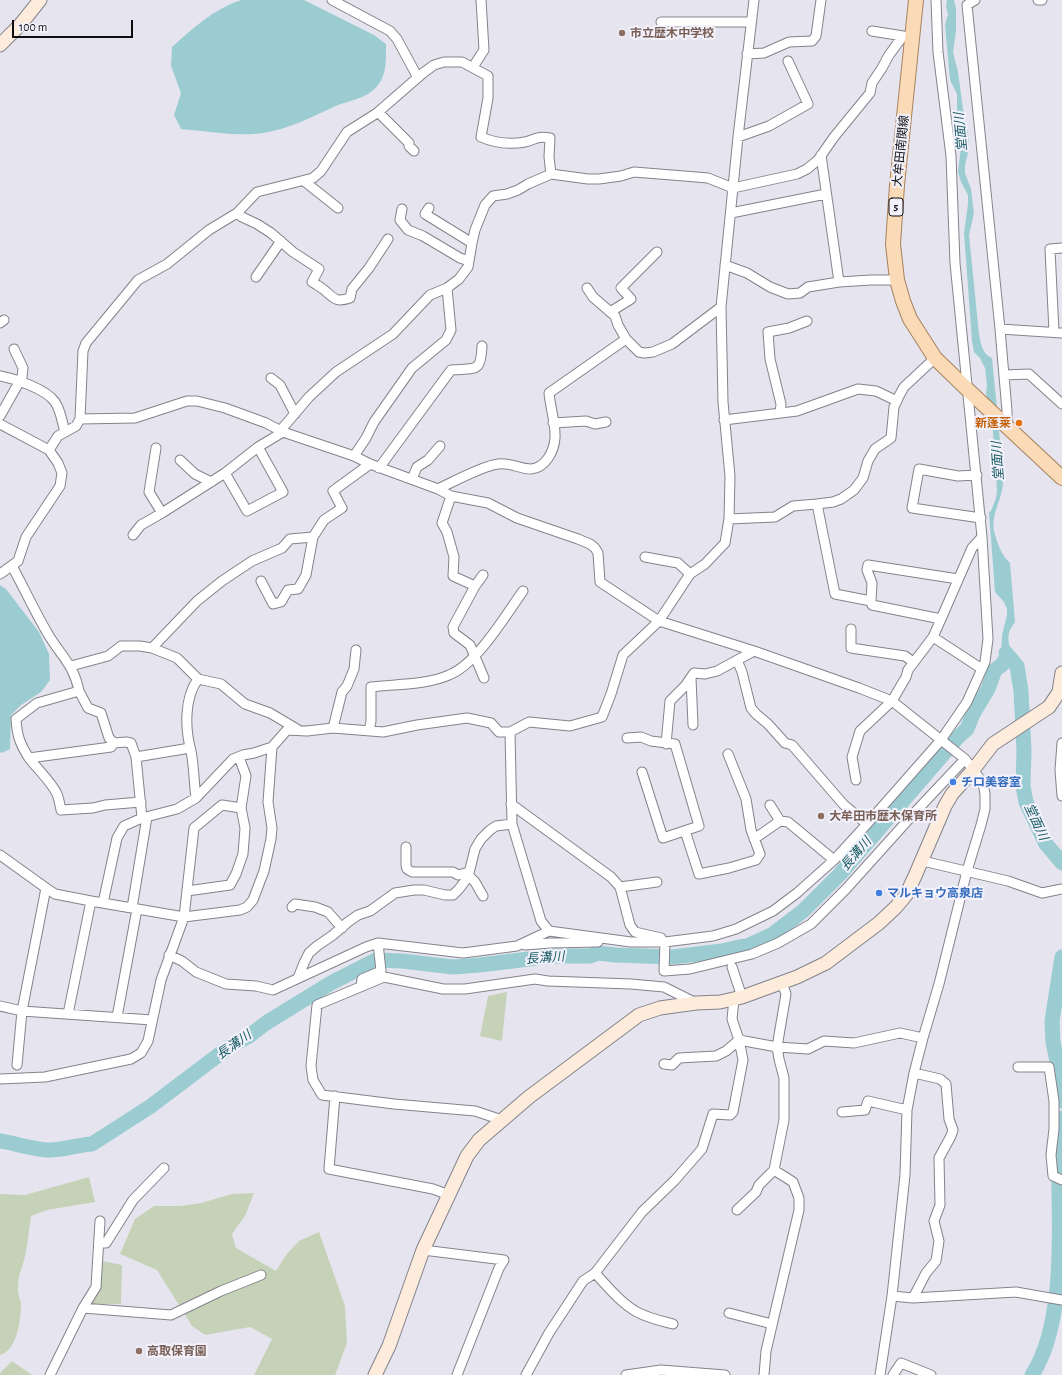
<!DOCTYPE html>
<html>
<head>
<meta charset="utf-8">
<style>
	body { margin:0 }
	#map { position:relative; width:1062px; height:1375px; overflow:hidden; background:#e6e5ef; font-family:"Alegreya Sans",sans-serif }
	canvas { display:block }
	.scale { position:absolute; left:12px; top:20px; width:121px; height:18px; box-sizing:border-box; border:2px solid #0d0d10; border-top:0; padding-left:5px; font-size:12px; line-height:14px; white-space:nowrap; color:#0d0d10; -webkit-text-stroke:3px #f3f2fc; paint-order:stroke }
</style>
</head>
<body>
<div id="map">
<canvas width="1062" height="1375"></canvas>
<div class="scale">100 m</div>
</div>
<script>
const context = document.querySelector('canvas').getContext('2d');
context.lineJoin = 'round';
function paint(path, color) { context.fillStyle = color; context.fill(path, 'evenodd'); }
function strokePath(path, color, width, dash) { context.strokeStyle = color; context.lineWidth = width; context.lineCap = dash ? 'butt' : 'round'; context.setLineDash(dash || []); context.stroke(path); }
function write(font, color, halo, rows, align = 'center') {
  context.font = font + ' "Alegreya Sans","Noto Sans JP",sans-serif'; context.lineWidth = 4; context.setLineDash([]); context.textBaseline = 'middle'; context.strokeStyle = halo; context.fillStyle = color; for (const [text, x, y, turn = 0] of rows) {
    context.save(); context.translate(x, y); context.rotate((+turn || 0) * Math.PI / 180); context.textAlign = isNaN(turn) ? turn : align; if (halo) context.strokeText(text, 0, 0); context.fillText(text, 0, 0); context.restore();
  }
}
paint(new Path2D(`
	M507,992L502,1041L480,1036L488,996Z
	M89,1177L95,1202L47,1210L31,1216C29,1229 28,1243 25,1256C23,1266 18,1275 18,1286C17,1292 20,1298 21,1304C21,1319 17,1351 0,1355V1194L25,1195Z
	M254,1193L245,1216L232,1234L236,1248L276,1271L286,1255L299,1241L319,1232L345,1306L347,1343L335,1375H254L272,1339L250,1327L205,1335L192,1326L157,1270L120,1254L135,1219L154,1206H181L201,1203L232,1194Z
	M102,1261L122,1265L121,1304H92L100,1287Z
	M12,1361L32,1375H0V1373Z`), '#c6d2b8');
paint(new Path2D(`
	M241,0H304L374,35L386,44C386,58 387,74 378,85C368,98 352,100 338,105C313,116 290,129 263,133C239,137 206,131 181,129L174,115L181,93L171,66L172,47C193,28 214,9 241,0Z
	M947,0H954L956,8V31L953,52L958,72L964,116L968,133L969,149L965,165V173L971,189L974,213L969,235L979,334C981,344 982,354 992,358C995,391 999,423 1001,456C1001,465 1003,474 1003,483C1002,500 991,514 994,531C997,542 1001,555 1010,563L1015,622C1008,632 1007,636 1010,648C1010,651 1012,655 1011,657C1010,665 999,670 995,676L988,674L992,663L997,664L1001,662L1002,635L1007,615V609L1004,602L995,592L989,512L991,511L996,498L997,490L993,432L986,393L987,386L985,368L980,358L974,352L972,341L964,233L968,204V195L961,182L958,172L962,138L957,110V94L950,80L945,25L948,14L946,6Z
	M0,585L6,589L39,632L49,654L50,680L41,692L21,705L11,715L10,749L2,753L0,752Z`), '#9bccd2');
strokePath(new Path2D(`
	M1006,653L1017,666L1021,691L1024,751L1023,786L1026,802L1046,844L1062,863
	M1062,957L1052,1021L1053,1042L1058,1066L1062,1101
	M0,1141C14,1143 35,1150 49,1150C64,1150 77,1145 92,1144L151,1106L229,1047L249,1036L266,1023L331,983L376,960L402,961L453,967L480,965L553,956H590L598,953L615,955L672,957L722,951L739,947L747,946L773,934L803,911L840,874L957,738L967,729L973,714L988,689L995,670L1003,664L1004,661
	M1032,1375C1062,1329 1060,1248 1059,1194C1058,1169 1062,1143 1062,1118`), '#9bccd2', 15);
const street = new Path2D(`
	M332,0L390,31L397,39L417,76
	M975,0L967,5L1000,329L1007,411V427
	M1038,0H1042
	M661,22H751
	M872,31L903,36
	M747,54L764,53L789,42L812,41L816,36L821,0
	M473,67L484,50L481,0
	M378,112L409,143V146L414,151
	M738,137L769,126L808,104L788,61
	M821,155L839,282
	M304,181L338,208
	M429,208L425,214L472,243
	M402,209L400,220L408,230L423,236L460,258L469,261
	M237,213L242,217L257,224L271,233L293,252L319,269L312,282C316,284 320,287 323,289C334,298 335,303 350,298L352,289L369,268L388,239
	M731,213L826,194
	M725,265L747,273L770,287L788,294L800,293L808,287L839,282L871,280H897
	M256,277L281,241
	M587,288L593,297L615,316L618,325L626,339L639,352L644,353L653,352L672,344L721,307
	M610,312L631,299L621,288L657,252
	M0,323L4,320
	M1000,329L1062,333
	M1054,332L1050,249L1062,248
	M1004,375L1029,374L1062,404
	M0,376C16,379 46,389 55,402C61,411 62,422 65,432
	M271,378L280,385L295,414
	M780,413L781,404L770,359L768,332L789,328L807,321
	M0,416L22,377L23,368L14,349
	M80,419L135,418L187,401H197L225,408L266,423L283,432L354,456L370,464L438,489L451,496L488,503L517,518L578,539L590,544L595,548L598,553L600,582L659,621L754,651L859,688L892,701L965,759L983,783L985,794V809L981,825L967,871L939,984L923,1038L914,1073L907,1110L905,1175L892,1296L880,1375
	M724,420L797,411L858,389L876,391L897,401
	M553,423L586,421L595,424L606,422
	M0,424L49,450
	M280,431L309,397L336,372L393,334L430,295L447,288L459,279L468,267L472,243L475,230L485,205L493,196L507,194L518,190L528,184L551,174L588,179H599L621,176L634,172L684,176L708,178L733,188L797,174L807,169L818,160L834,137L870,93L872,83L882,68L889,55L903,36L913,37
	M258,447L283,492L247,511L225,473Z
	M258,447L283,432
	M156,448L149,492L162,513
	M354,456L366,438L374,422L412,368L446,340L451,330L447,288
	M180,460L195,474L211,482
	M379,468L451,370C476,368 481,373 482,346
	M977,475L958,476L919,469L912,508L981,518
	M412,479L417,467L428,460L440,446
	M438,489C453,482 482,466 498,464C509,462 520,469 531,469C545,468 554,452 555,438C556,425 550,406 549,393L626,339
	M451,496L442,523L447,532L454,557L453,576L475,586
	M817,504L835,594L871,601L872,605L941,619L933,637L908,670L906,677L892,701L860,731L852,757L856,780
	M729,519L775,517L793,506L817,504L833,502L841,499L854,490L863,478L868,461L875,449L891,438L894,407L899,396L904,387L935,358
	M133,535L141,525L162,513L225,473
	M645,557L678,563L690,574
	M12,566C24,588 35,612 48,634C61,656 74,665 79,691L37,703L16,719C17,736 20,744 29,758L111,747L114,743L126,742L131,743L136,757L142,818
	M0,574L18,561L26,537L60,486L62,473L58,463L49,450L58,436L76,426L80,419L83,351L86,343L138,280L167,264L209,230L237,213L257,192L313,178L321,171L347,132L377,113L423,73L434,65L444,62H462L488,76V98L481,137C495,143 509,145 525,142C536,139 538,136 550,138L549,157L551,174
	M483,575L475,586L453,627L454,633L470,645L484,678
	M261,581L273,604L281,602L288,590L298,589L306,575L313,537
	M871,601L872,583L867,570L868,565L958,579
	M941,619L972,548L982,537
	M851,629V648L905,656L913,662
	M933,637L982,669
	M152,648L197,601L222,581L252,561L282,548L290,539L313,537L324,520L342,508L333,491L370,464
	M737,660L742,672L751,708L756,714L768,724L785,743L792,745L844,805L867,824
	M71,666L108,656L121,646H140L152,648L177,658L198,679L221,684L245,704L270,713L297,729
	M691,678L693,725
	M79,691L88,708L101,713L109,738L114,743
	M333,728L342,692L347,686L354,669L356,650
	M369,731L371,721V687C396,684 427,685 449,675C477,664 505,616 523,591
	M510,732L512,824L541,921L549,931
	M627,738L641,737L651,741L675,744L699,826L663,838L642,772
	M1062,743L1060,770L1062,796
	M666,744L670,701L685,686L694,673L705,674L717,671L754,651
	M136,757L190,748
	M29,758C38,770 51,781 57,794C59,799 60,805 61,810L93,808L105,805L141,802
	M196,798C194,783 194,766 191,751C185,729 184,698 198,679
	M511,804L611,877L620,887L630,925L635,932L661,938
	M770,805L780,821
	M685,831L699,874L729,868L756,860L760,854L751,830L746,799L728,754
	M754,839L780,821L788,822L834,860
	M406,847V865L407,869L412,872H453L458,875L469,872
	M0,855L46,888L55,894L91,901L184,917L240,910L247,907L253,900L264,871L271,839L272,828L268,802L272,747
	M922,860L927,862L1008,881L1042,893L1062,889
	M468,875L475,882L483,896
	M620,887L657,882
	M187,891L230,885L236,874L243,854L245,828L241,808L246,776L239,757
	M103,903L117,838L124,826L142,818L177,809L196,798L233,759L243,755L254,753L272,747L287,730L307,731L333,728L383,732L417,725L467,718L491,723L499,732H510L529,722L570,726L602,717L611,694L623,655L659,621L690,574L705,564L725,543L729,519L730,476L723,402L721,307L738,137L754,0
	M292,907L295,904L315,907L328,912L342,928
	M132,908L147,817
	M665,942L664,971L690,969L752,954L778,943L811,924L846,889L918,809L965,759
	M525,945L550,943L598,942
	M169,955L182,961L196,972L226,984L256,986L273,990L366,947L378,943L463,953L517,946L549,931L631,942H665L713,936L736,929L773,911L797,893L834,860L867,824L941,740L967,702L985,662L988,639L982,537L955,263L951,156L938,52L936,0
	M732,967L742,997
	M298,978L304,963L309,953L317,946L333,935L348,922L358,915L370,911L395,893L414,890H424L445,895H453L459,889L468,877L475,849L481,839L490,830L496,826L512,824
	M361,987L362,979L381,971L378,943
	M0,1006L22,1011L152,1020
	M68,1014L91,901
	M117,1017L137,909
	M664,1064L672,1065L679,1058L716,1056L726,1051L739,1040L777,1047L808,1049L824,1041L854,1043L900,1033L923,1038
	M17,1065L22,1011L46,888
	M1018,1067H1049L1054,1101V1129L1051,1155L1053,1176L1062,1180
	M0,1079L45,1077L131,1059L141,1053L148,1041L161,980L184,917L194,828L222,805L241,808
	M335,1096L329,1169L433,1189L449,1195
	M842,1112L865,1110L868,1101L907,1110
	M502,1120L475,1111L394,1104L322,1095L313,1080L311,1066L317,1005L384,977L443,989H465L535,979L548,981L631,984L664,987L696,1003
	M737,1210L756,1192L759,1185L774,1170L784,1120V1078L779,1059L777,1047L786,994L782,983
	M99,1243H106L133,1200L164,1168
	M423,1250L504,1260L499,1268L457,1375
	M595,1273C608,1287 621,1303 637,1312C648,1318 661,1321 673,1324
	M892,1296L913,1298L1016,1292L1062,1300
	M913,1298L926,1273L936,1261L939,1241L934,1221L940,1205L939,1158L951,1136L953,1130L949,1119L946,1084L940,1079L914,1073
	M83,1308L171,1315L221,1291L261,1275
	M729,1313L772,1324
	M50,1375L83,1308L96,1287L100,1221
	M526,1375L549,1333L583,1281L595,1273L642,1212L675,1180L702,1149L713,1114L730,1115L733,1112L743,1060L739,1040L732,1019L734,999
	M626,1375L661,1370L725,1375
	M764,1375L766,1351L799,1210V1198L793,1182L774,1170
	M893,1375L901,1363L931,1375`);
const secondary = new Path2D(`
	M0,45L20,25L40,0
	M375,1375L389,1346L423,1250L467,1156L479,1140L529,1097L639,1015L660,1008L696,1003L720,1002L742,997L797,977L826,963L879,923L896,907L906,895L915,876L945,806L952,794L973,770L993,744L1049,707L1059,692L1062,673`);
const primary = new Path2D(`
	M916,0L897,185L893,244L897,280L903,301L910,319L935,358L969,391L1062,478`);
strokePath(street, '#83838c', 11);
strokePath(secondary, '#83838c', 15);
strokePath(primary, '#a6825e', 16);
strokePath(street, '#fff', 9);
strokePath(secondary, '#fdecdb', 13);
strokePath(primary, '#fbdab8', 14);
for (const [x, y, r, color] of [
	[622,33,4,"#8d6e63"],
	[1019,423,4,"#e8710a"],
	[953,782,4,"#3f7fe0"],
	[821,816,4,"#8d6e63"],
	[879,893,4,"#3f7fe0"],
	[139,1351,4,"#8d6e63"]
]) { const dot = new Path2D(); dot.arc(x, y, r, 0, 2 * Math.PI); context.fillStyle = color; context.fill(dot); strokePath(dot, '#f3f2fc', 1.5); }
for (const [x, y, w] of [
	[896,207,14]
]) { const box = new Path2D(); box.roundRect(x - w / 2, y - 9, w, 18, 3); context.fillStyle = '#f3f2fc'; context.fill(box); strokePath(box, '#0d0d10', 1); }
write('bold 11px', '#0d0d10', null, [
	["5",896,207]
]);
write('bold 12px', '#785e54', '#f3f2fc', [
	["市立歴木中学校",630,33],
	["大牟田市歴木保育所",829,816],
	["高取保育園",147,1351]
], 'left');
write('12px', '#0d0d10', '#f3f2fc', [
	["大牟田南関線",901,151,-84]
]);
write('bold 12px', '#c56008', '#f3f2fc', [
	["新蓬莱",1011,423]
], 'right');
write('bold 12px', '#366cbe', '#f3f2fc', [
	["チロ美容室",961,782],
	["マルキョウ高泉店",887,893]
], 'left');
write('italic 13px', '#165b62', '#f3f2fc', [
	["堂面川",961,132,-95],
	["堂面川",998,461,-94],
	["堂面川",1036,822,65],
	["長溝川",856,854,-49],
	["長溝川",545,958,-4],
	["長溝川",234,1045,-35]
]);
</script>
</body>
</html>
